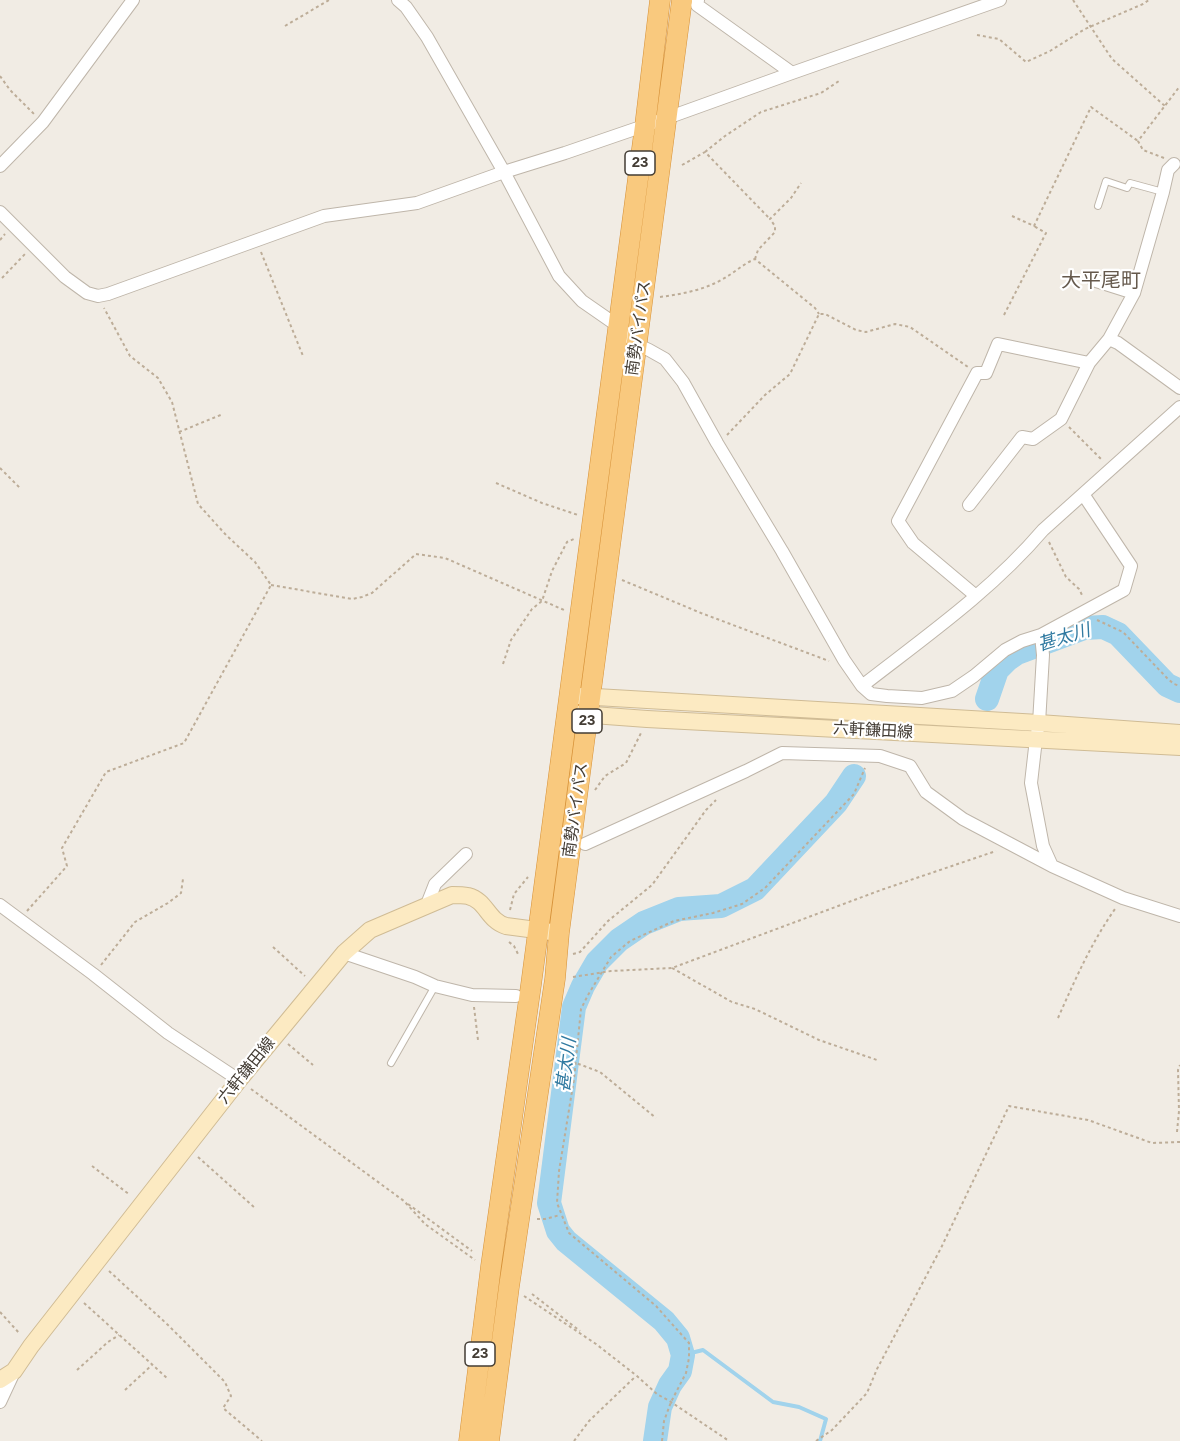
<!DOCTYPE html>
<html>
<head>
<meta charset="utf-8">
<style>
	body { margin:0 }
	canvas { display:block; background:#f1ece4 }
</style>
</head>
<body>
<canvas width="1180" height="1441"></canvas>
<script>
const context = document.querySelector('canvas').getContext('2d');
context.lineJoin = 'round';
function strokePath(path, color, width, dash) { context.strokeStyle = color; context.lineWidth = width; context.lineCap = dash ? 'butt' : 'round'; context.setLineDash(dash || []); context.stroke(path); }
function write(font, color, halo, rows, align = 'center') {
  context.font = font + ' Arial,"Noto Sans JP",sans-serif'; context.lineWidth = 4.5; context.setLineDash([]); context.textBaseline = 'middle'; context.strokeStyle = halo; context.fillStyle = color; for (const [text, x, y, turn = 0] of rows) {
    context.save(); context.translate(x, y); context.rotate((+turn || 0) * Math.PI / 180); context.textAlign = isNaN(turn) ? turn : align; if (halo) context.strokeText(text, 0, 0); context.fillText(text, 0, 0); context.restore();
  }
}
strokePath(new Path2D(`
	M683,1355L703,1350L773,1402L799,1407L826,1419L820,1441`), '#a1d3ec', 4);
strokePath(new Path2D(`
	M987,699L997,670L1007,660L1017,653L1084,628L1103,627L1118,634L1167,685L1180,691
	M655,1441L660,1407L670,1385L680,1371L683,1355L678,1338L664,1321L566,1241L558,1231L549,1203L574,1007L583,986L597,962L619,940L644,923L679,909L721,906L755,889L836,803L854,776`), '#a1d3ec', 24);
const service = new Path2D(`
	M1098,206L1106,181L1127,188L1130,183L1163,192
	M391,1063L435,986`);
const minor = new Path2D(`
	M398,0L406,7L427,37L504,172L559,276L582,301L618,326L636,344L649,350L665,359L683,382L717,443L782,551L844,660L862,686L871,694L887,696L922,698L952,691L974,676L1005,650L1022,641L1041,635
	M698,0L697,5L792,73
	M0,166L43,122L133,0
	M0,212L65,277L87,293L98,296L108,294L324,216L417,203L504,172L565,153L667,118L792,73L1000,0
	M1093,280L1134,293
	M1109,339L1134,293L1163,192L1168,170L1174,164
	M969,505L1022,437L1033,439L1061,419L1089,363L1109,339L1118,343L1180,388
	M976,596L913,543L898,521L977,373H986L998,344L1089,363
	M862,686C925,637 991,591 1043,530L1180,407
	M585,844L746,771L782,753L880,756L910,766L926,792L963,819L1052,866L1123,898L1180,916
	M1052,866L1043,846L1031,783L1036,739L1039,723L1043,655L1041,635L1124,590L1131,566L1083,494
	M0,905L93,974L168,1033L239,1080
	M426,907L435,884L466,854
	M344,953L415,977L435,986L472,995L516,996
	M0,1402L14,1372`);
const secondary = new Path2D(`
	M579,696L1039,723L1180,733
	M566,713L647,719L1180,747
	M0,1380L14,1371L31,1346L239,1080L344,953L370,930L452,895C457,895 463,895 468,896C487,901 487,920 506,926L559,933`);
const trunk = new Path2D(`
	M469,1441L491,1266L531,985L645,126L660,0
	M489,1441L509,1287L555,979L559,933L682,0`);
strokePath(service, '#bfb6aa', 8);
strokePath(minor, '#bfb6aa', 14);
strokePath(secondary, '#d0bc95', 18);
strokePath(trunk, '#d69138', 21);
strokePath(new Path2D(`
	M1073,0L1112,59L1165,106
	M285,26L329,0
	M977,35L999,39L1026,62L1050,51L1085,29L1143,4L1149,0
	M0,76L10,90L34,114
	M705,152L725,136L761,112L821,93L839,81
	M1164,158L1143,150L1138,141L1180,86
	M682,165L705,152L770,219
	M1012,216L1034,226L1091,107L1138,141
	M0,240L5,234
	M261,252L303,356
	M755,259L758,250L775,232V226L770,219L791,198L801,183
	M2,278L25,254
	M660,297C682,294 704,290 723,279C734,273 743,264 755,259L815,308L819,314
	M1004,315L1046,233L1034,226
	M1069,427L1103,461
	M179,432L223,414
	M727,435L765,395L790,374L819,314H825L856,330L866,332L895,324L910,327L968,367
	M0,468L20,488
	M496,483L542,503L578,515
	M1049,542L1066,577L1079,589L1083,597
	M622,580L701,613L829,661
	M271,585L352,599L362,597L372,593L416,554L445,558L564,610
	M1097,620L1123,632L1168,679L1174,684L1180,686
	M503,664L511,640L532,609L542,601L552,571L567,542L574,539
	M595,790L605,776L626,763L641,733
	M510,910L514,894L528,877
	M27,911L67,866L62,848L106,772L184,743L271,585L255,562L226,535L198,504L172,402L158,378L130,356L104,308
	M509,942L514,946L518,954
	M273,947L305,976
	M573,954L580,952L608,921L652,885L706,810L716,800
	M101,965L135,922L168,903L181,893L183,879
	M672,968L732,1002L755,1009L819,1040L877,1060
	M573,977L611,971L672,968L881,890L996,851
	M474,1007L478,1040
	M1058,1018C1075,980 1091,943 1115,909
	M288,1044L313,1065
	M560,1062L576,1063L600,1072L656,1118
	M251,1089L404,1201L425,1224L475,1260
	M1177,1132L1179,1111L1178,1070L1180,1065
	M198,1157L255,1208
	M92,1166L130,1195
	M408,1204L472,1251
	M537,1219H545L560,1215
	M109,1271L168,1325L225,1382L231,1396L223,1408L262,1441
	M532,1294L580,1331
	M524,1296L596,1344L637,1376L657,1394L671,1402L729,1441
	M84,1303L167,1378
	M0,1312L20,1334
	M77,1370L108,1342L119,1335
	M125,1390L152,1365
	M574,1441L589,1421L636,1376
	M662,1441L664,1421L671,1402L686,1373L689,1358V1343L656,1306L569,1233L557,1203L559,1171L574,1079L581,1009L588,995L611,957L630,941L674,921L713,913L742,904L765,888L854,794L865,768
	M816,1441L832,1430L867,1393L877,1369L941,1248L1009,1106L1088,1120L1152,1143L1180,1142`), '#bdad98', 2, [3, 3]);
strokePath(service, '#fff', 6);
strokePath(minor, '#fff', 12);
strokePath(secondary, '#fceac2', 16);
strokePath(trunk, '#f9c97e', 20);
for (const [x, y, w] of [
	[640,163,30],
	[587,721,30],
	[480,1354,30]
]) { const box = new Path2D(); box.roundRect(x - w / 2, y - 12, w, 24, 4.5); context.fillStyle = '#fff'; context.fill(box); strokePath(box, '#433c34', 1.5); }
write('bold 15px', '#433c34', null, [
	["23",640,163],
	["23",587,721],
	["23",480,1354]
]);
write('16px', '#433c34', '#fff', [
	["南勢バイパス",639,328,-82],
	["六軒鎌田線",873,731,3],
	["南勢バイパス",576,810,-82],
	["六軒鎌田線",247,1071,-51]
]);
write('italic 18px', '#307aa1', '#fff', [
	["甚太川",1064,638,-17],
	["甚太川",567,1065,-83]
]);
write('20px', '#65594c', '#fff', [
	["大平尾町",1101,281]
]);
</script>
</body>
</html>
